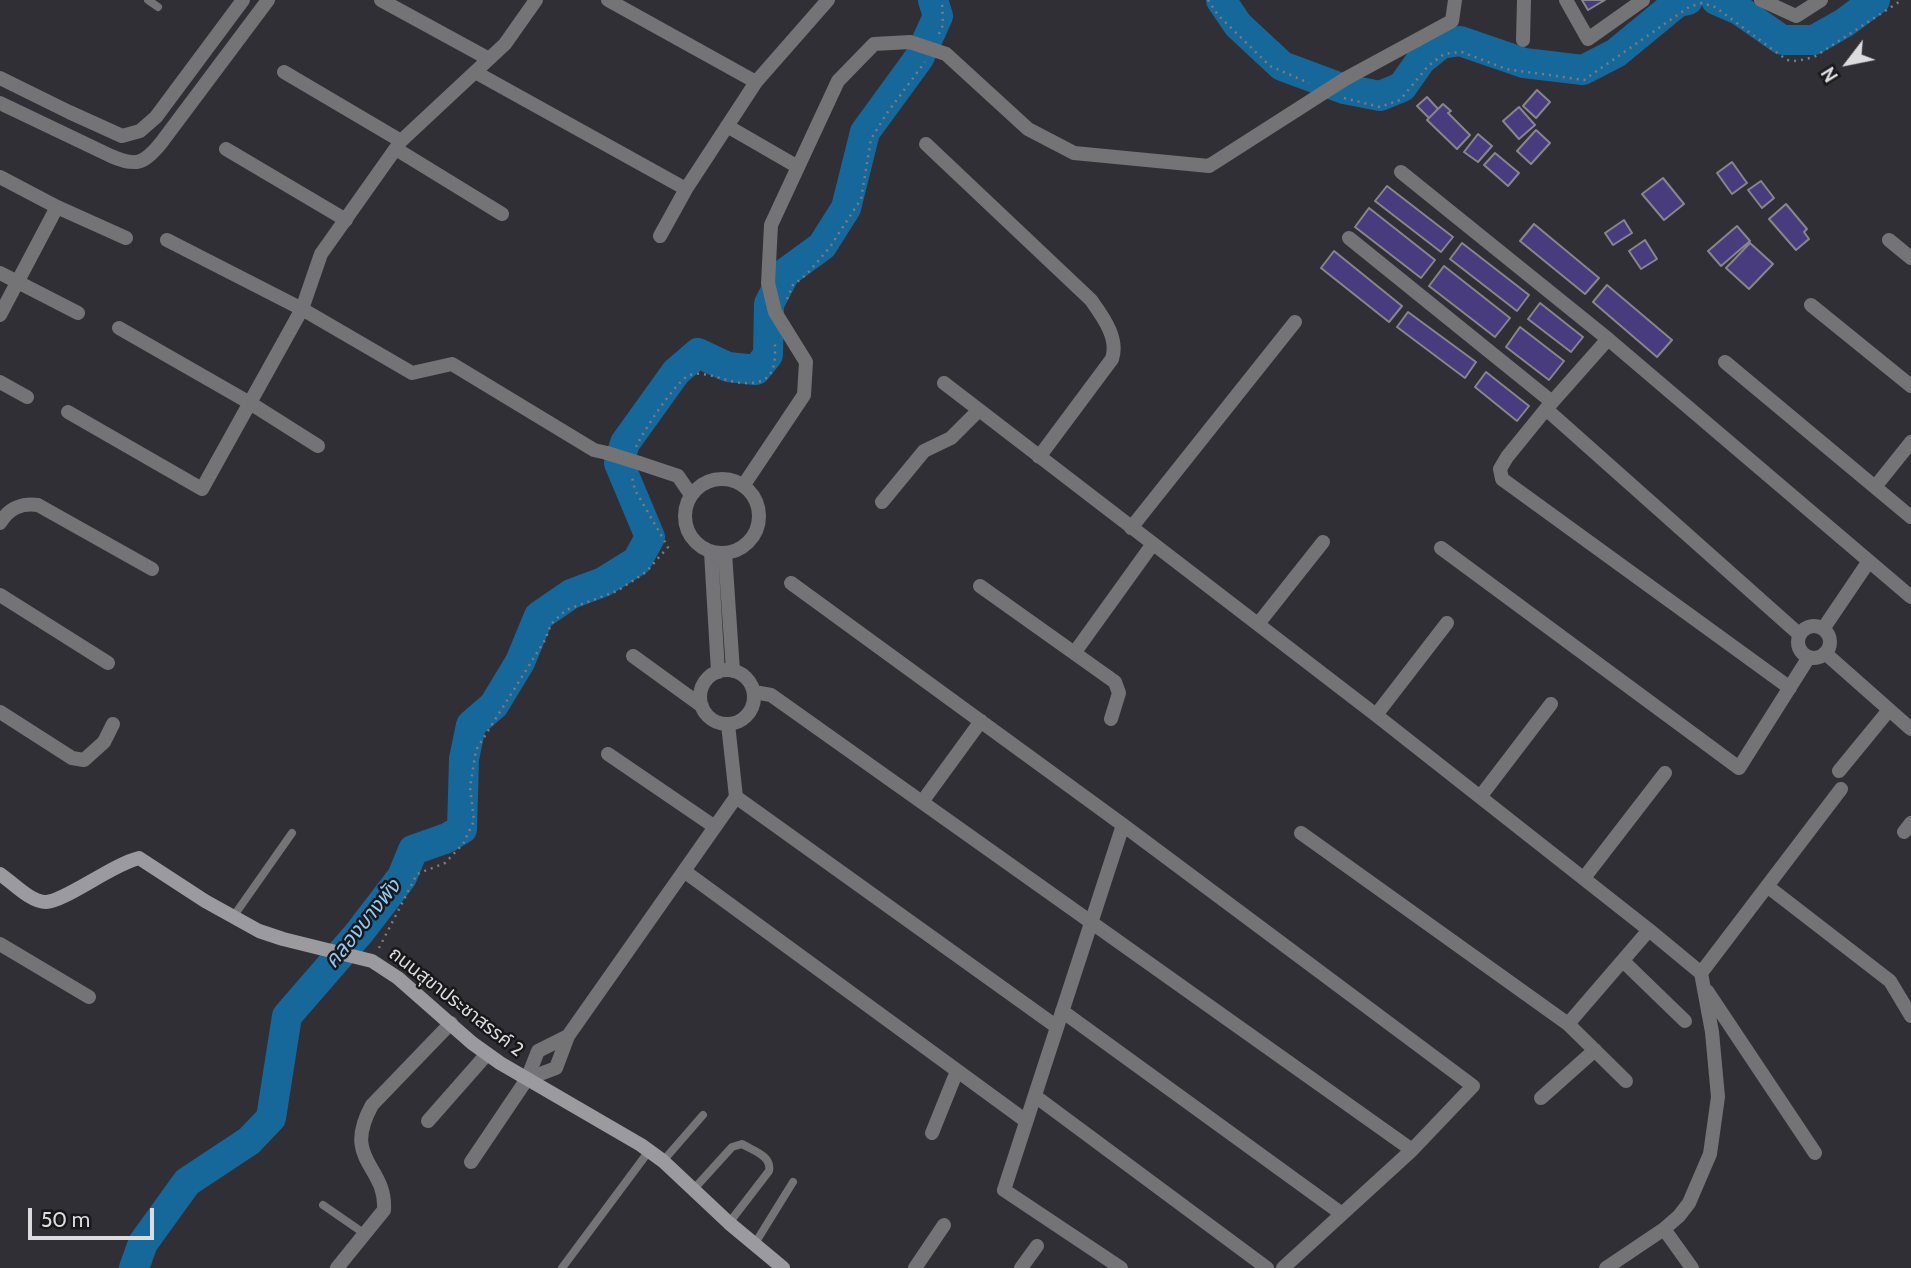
<!DOCTYPE html>
<html>
<head>
<meta charset="utf-8">
<style>
	body { margin:0 }
	#map { position:relative; width:1911px; height:1268px; overflow:hidden; background:#302f35; font-family:Cabin,sans-serif }
	canvas { display:block }
	.north { position:absolute; left:1813px; top:28px; width:70px; height:70px; -webkit-text-stroke:5px #18181a; paint-order:stroke; rotate:238deg; font-size:19px; font-weight:700; line-height:28px; text-align:center; color:#dcdcdf }
	.north::after { content:''; display:block; margin:auto; width:24px; height:32px; background:#dcdcdf; clip-path:polygon(50% 0,100% 100%,50% 72%,0 100%) }
	.scale { position:absolute; left:28px; top:1208px; width:126px; height:32px; box-sizing:border-box; border:4px solid #dcdcdf; border-top:0; padding-left:9px; font-size:21px; line-height:24px; white-space:nowrap; color:#dcdcdf; -webkit-text-stroke:5px #18181a; paint-order:stroke }
</style>
</head>
<body>
<div id="map">
<canvas width="1911" height="1268"></canvas>
<div class="north">N</div>
<div class="scale">50 m</div>
</div>
<script>
const context = document.querySelector('canvas').getContext('2d');
context.lineJoin = 'round';
function strokePath(path, color, width, dash) { context.strokeStyle = color; context.lineWidth = width; context.lineCap = dash ? 'butt' : 'round'; context.setLineDash(dash || []); context.stroke(path); }
function paint(path, color) { context.fillStyle = color; context.fill(path, 'evenodd'); }
function write(font, color, halo, rows, align = 'center') {
  context.font = font + ' Cabin,"Noto Sans Thai",sans-serif'; context.lineWidth = 5; context.setLineDash([]); context.textBaseline = 'middle'; context.strokeStyle = halo; context.fillStyle = color; for (const [text, x, y, turn = 0] of rows) {
    context.save(); context.translate(x, y); context.rotate((+turn || 0) * Math.PI / 180); context.textAlign = isNaN(turn) ? turn : align; if (halo) context.strokeText(text, 0, 0); context.fillText(text, 0, 0); context.restore();
  }
}
strokePath(new Path2D(`
	M1221,0L1238,25L1282,66L1344,89L1380,96L1402,87L1421,60L1441,44L1460,41L1524,63L1583,70L1616,53L1678,2L1688,0
	M1716,0L1739,10L1782,40H1814L1844,23L1875,0
	M134,1268L143,1243L187,1182L249,1141L271,1118L287,1016L359,933L402,877L413,850L447,838L462,829L464,759L471,725L494,705L520,662L539,616L571,594L603,582L637,561L650,537L619,463L625,443L676,372L698,353L728,367L756,370L768,355L769,304L785,273L822,246L846,208L865,132L919,58L938,16L933,0`), '#16689a', 30);
const building = new Path2D(`
	M1582,0H1605L1588,10Z
	M1537,90L1550,102L1536,118L1523,106Z
	M1427,97L1438,109L1429,118L1417,106Z
	M1443,104L1451,111L1448,113L1470,135L1457,149L1427,120Z
	M1519,107L1535,125L1519,139L1503,121Z
	M1536,130L1550,143L1531,164L1517,151Z
	M1478,134L1492,146L1478,162L1464,152Z
	M1495,153L1519,173L1508,186L1484,165Z
	M1732,162L1747,183L1732,194L1717,173Z
	M1663,178L1684,204L1664,220L1642,194Z
	M1761,181L1774,198L1762,208L1748,190Z
	M1387,186L1453,237L1441,252L1375,201Z
	M1786,204L1807,229L1804,232L1809,239L1796,250L1769,219Z
	M1369,208L1435,260L1421,278L1355,227Z
	M1624,220L1632,233L1613,245L1605,233Z
	M1534,224L1599,278L1585,294L1520,241Z
	M1737,226L1750,241L1721,266L1708,251Z
	M1645,240L1657,259L1641,269L1629,251Z
	M1462,243L1529,295L1517,311L1450,259Z
	M1750,243L1773,264L1749,289L1726,268Z
	M1334,251L1402,306L1389,322L1321,268Z
	M1444,266L1510,318L1495,337L1429,286Z
	M1607,285L1672,340L1657,357L1593,302Z
	M1540,303L1583,337L1571,352L1528,319Z
	M1408,312L1476,362L1465,378L1397,327Z
	M1520,327L1564,361L1549,380L1506,347Z
	M1486,372L1529,406L1517,421L1475,387Z`);
paint(building, '#483b7e');
strokePath(building, '#86868c', 2);
strokePath(new Path2D(`
	M1208,0L1218,15L1270,66L1309,83
	M939,34L943,25L942,0
	M1344,98L1380,107L1400,100L1428,66L1444,54L1462,52L1506,69L1584,80L1689,7L1702,3L1715,7L1787,60L1797,61L1814,57L1902,0
	M787,299L793,285L807,274L830,247L861,199L871,139L887,113L925,62
	M636,447C642,433 677,379 690,375C709,369 733,388 758,382C777,377 775,357 775,342
	M379,948L417,874L445,863L463,844L474,821L470,787L476,750L545,640L551,624L566,610L617,591L646,572L668,547L635,490L632,477`), '#7c7b80', 2.5, [2, 5]);
strokePath(new Path2D(`
	M148,0L158,7
	M233,917L292,833
	M663,1161L703,1115
	M693,1190L732,1147L742,1144C754,1151 772,1156 769,1171L729,1223
	M323,1205L365,1234
	M754,1245L793,1182
	M562,1268L649,1151`), '#747477', 8);
strokePath(new Path2D(`
	M381,0L489,59
	M608,0L756,82
	M1566,0L1588,39L1643,0
	M1761,0L1796,16L1821,0
	M1523,40L1524,0
	M284,72L401,141
	M475,72L686,189L756,82L828,0
	M0,78L69,112L122,136L140,131L156,117L243,0
	M0,103L111,156C136,167 144,164 161,143L268,0
	M727,126L798,167
	M926,144L1091,300C1103,317 1119,338 1112,359L1039,457
	M226,149L346,220
	M396,149L502,214
	M1401,172L1608,339L1911,597
	M0,177L57,207L126,238
	M660,236L686,189
	M1349,238L1552,402
	M167,240L302,309L412,373L452,364L594,450L607,453
	M1889,240L1911,258
	M0,273L78,313
	M1811,305L1911,386
	M0,315L57,207
	M119,328L250,403L318,446
	M1608,339L1546,409L1507,457L1500,469L1502,479L1790,688
	M1725,362L1911,517
	M0,382L27,397
	M944,383L1376,715L1649,930L1701,973L1712,1032L1718,1097L1710,1154L1689,1203L1679,1216L1664,1229L1606,1268
	M1546,409L1800,635
	M68,412L202,489L302,309L321,254L401,141L505,44L536,0
	M639,463L678,476L691,495
	M685 516a37 37 0 1 1 74 0a37 37 0 1 1-74 0Z
	M743,486L804,395L806,362L775,312L768,283L771,225L838,81L874,44L910,42L946,54L1028,129L1074,153L1209,166L1345,79L1452,21L1455,0
	M1875,487L1911,442
	M882,502L924,451L951,438L979,410
	M0,523C9,508 21,503 38,505L152,569
	M1131,528L1295,322
	M1441,548L1739,768L1809,657
	M711,552L718,672
	M725,553L733,671
	M791,583L1123,825L1473,1086L1412,1150L1283,1268
	M980,586L1115,682L1119,693L1111,719
	M0,595L108,663
	M1258,624L1323,542
	M1798 642a16 16 0 1 1 32 0a16 16 0 1 1-32 0Z
	M1823,629L1869,561
	M1075,652L1152,545
	M1825,653L1911,729
	M633,656L702,706
	M700 697a27 27 0 1 1 54 0a27 27 0 1 1-54 0Z
	M754,692L771,695L1412,1150
	M0,712L72,758L84,760L104,742L113,724
	M1376,715L1447,623
	M608,754L715,827
	M1839,771L1889,710
	M736,797L1057,1027
	M1480,797L1551,704
	M922,802L981,721
	M1904,832L1911,823
	M1301,833L1568,1024L1626,1081
	M684,871L1026,1121
	M1584,878L1665,773
	M1767,886L1890,981L1911,1016
	M0,944L89,997
	M1623,961L1685,1021
	M1701,973L1841,789
	M1707,991L1815,1153
	M1062,1011L1342,1214
	M1568,1024L1649,930
	M527,1079L556,1068L568,1036L736,797L728,724
	M1035,1096L1267,1268
	M1541,1098L1595,1050
	M428,1121L487,1054
	M932,1133L957,1071
	M471,1162L527,1079L538,1051L568,1036
	M1664,1229L1692,1268
	M337,1268L384,1210C387,1165 341,1161 372,1105L451,1023
	M915,1268L944,1225
	M1021,1268L1037,1246
	M1121,1268L1004,1190L1123,825`), '#747477', 14);
strokePath(new Path2D(`
	M0,874C12,882 30,902 46,902C64,902 113,864 139,858L205,901L259,931L283,939L372,961L398,978L472,1043L500,1063L641,1145L663,1161L729,1223L783,1268`), '#9a9a9f', 14);
strokePath(new Path2D(`
	M607,453L639,463`), '#747477', 14);
write('19px', '#dcdcdf', '#18181a', [
	["ถนนสุขาประชาสรรค์ 2",456,1002,38]
]);
write('italic 21px', '#91c9f3', '#18181a', [
	["คลองบางพัง",363,924,-51]
]);
</script>
</body>
</html>
